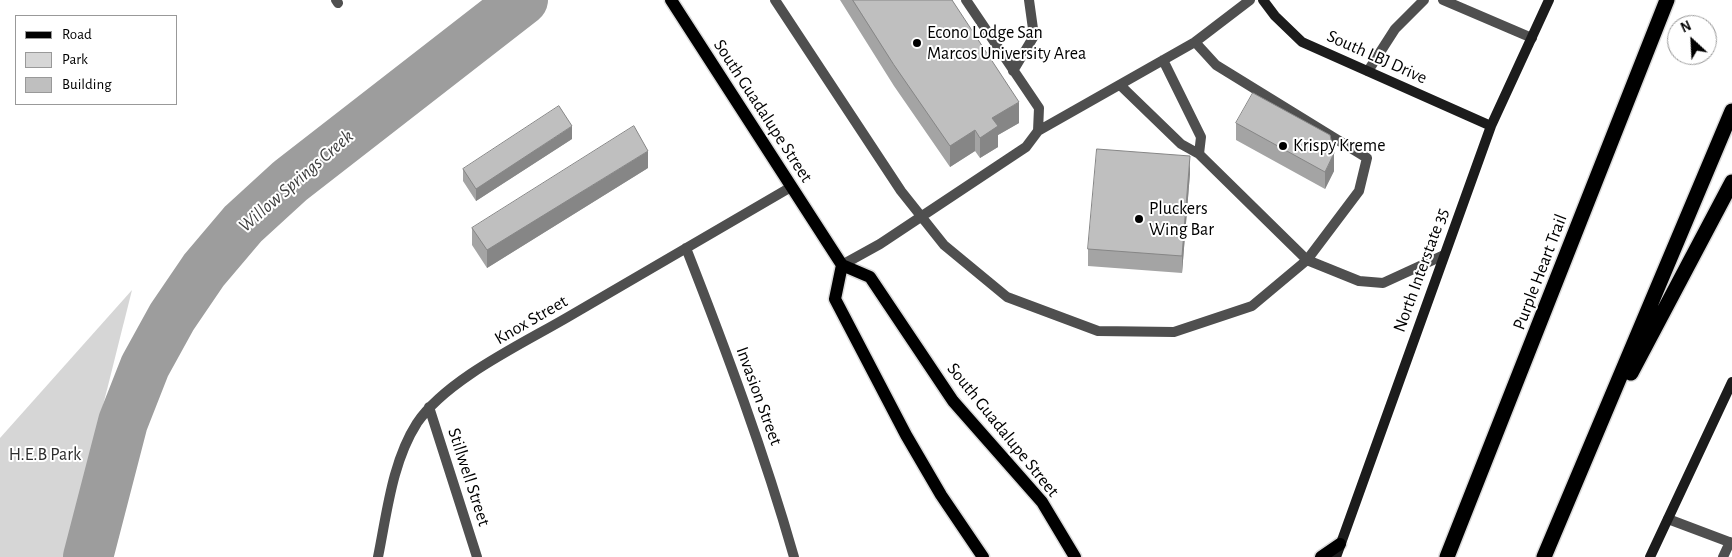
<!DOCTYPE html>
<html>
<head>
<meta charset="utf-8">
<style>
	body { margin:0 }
	#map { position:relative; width:1732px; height:557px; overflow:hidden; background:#fff; font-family:"Alegreya Sans",sans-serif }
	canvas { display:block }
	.legend { position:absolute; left:15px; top:15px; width:162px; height:90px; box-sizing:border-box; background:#fff; border:1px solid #999; margin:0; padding:6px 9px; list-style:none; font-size:15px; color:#000 }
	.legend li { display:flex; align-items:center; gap:10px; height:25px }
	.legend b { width:25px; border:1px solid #999 }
	.north { position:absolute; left:1667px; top:15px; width:50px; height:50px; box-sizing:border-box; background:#fff; border:1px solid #999; border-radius:50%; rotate:335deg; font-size:14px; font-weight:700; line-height:20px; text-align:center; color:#000 }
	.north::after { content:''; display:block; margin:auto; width:18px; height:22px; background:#000; clip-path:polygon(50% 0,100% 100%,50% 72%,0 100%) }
</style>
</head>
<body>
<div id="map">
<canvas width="1732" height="557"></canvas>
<ul class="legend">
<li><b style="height:6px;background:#000"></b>Road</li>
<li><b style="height:14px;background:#d6d6d6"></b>Park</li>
<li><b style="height:14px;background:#bfbfbf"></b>Building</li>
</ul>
<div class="north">N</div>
</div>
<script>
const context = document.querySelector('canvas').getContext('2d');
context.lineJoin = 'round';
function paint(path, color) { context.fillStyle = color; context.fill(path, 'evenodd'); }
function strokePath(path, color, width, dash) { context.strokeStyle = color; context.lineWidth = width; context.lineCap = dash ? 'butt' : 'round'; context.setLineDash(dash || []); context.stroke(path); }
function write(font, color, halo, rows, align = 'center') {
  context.font = font + ' "Alegreya Sans",sans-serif'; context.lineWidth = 4; context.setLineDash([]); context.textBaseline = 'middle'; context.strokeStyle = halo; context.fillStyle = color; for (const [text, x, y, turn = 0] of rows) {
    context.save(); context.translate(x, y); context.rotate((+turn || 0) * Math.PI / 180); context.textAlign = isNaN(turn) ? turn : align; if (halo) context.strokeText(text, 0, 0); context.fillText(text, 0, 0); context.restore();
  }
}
paint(new Path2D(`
	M132,290L65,557H0V438Z`), '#d6d6d6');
strokePath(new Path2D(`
	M88,557L123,422L145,366L172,317L204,270L243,224L290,181L523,0`), '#9d9d9d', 50);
const primary = new Path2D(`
	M671,0L842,265L870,277L953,401L1042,502L1075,557
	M842,265L835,299L906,435L941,495L983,557
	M1321,557L1340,544`);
const highway = new Path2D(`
	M1631,373L1732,182
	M1447,557L1667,0
	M1544,557L1732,111`);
strokePath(primary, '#dbdbdb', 15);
strokePath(highway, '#dbdbdb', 18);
strokePath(new Path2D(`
	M775,0L901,191L944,245L1007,297L1098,331L1174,332L1252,306L1307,260L1359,191L1367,158L1216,65L1195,42L1250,0
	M1443,0L1532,38
	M1013,71L1034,36L1029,0
	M1368,71L1395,29L1424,0
	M1120,85L1181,144L1199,154L1201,137L1163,60
	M1038,131L1195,42
	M1199,154L1307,260L1359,281L1383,283L1444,255
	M842,265L880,244L1026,147L1038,131L1039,108L966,0
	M1668,519L1732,543
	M1723,557L1730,542`), '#4f4f4f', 10);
strokePath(new Path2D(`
	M336,0L338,3
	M686,248C726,350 764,452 794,557
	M429,407L477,557
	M378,557C387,513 392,462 417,423C447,379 522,344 568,317C643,274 717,230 791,187`), '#4f4f4f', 10);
strokePath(new Path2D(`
	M1263,0L1275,16L1302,42L1491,126
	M1336,557L1491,126L1549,0
	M1650,557L1732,382`), '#1c1c1c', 10);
strokePath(primary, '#000', 12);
strokePath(highway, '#000', 15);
paint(new Path2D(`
	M840,0H952L1019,123L998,135V147L980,158L975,151L950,167L894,86Z
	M1236,123L1334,171L1325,189L1236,140Z
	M572,139L476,201L463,181V169Z
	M648,168L487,268L472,245V228Z
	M1190,173L1182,273L1088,266V249Z`), '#a4a4a4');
paint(new Path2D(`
	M1019,102V123L998,135V147L980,158V138L992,118Z
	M572,126V139L476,201V189Z
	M975,130V151L950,167V146Z
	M648,151V168L487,268V250Z
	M1334,153V171L1325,189V172Z
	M1190,156V173L1182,273V256Z`), '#868686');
const building = new Path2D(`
	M853,0H952L1019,102L992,118L998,126L980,138L975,130L950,146L894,65Z
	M1253,93L1330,135L1334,153L1325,172L1236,123Z
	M559,106L572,126L476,189L463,169Z
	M634,126L648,151L487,250L472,228Z
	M1097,149L1190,156L1182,256L1088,249Z`);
paint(building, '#bfbfbf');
strokePath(building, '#868686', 1);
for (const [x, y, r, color] of [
	[917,43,5,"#000"],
	[1283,146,5,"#000"],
	[1139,219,5,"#000"]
]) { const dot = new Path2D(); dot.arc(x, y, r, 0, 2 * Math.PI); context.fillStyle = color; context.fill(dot); strokePath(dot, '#fff', 2); }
write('18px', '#000', '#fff', [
	["Econo Lodge San",927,33],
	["Marcos University Area",927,54],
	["Krispy Kreme",1293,146],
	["Pluckers",1149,209],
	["Wing Bar",1149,230]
], 'left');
write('18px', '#000', '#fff', [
	["South LBJ Drive",1377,57,24],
	["South Guadalupe Street",763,111,57],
	["North Interstate 35",1421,270,-70],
	["Purple Heart Trail",1540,272,-69],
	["Knox Street",531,320,-30],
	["Invasion Street",759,396,70],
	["South Guadalupe Street",1003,430,51],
	["Stillwell Street",469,477,72]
]);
write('18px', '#2d2d2d', '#fff', [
	["H.E.B Park",45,455]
]);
write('italic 19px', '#3e3e3e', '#fff', [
	["Willow Springs Creek",296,181,-41]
]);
</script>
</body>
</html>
